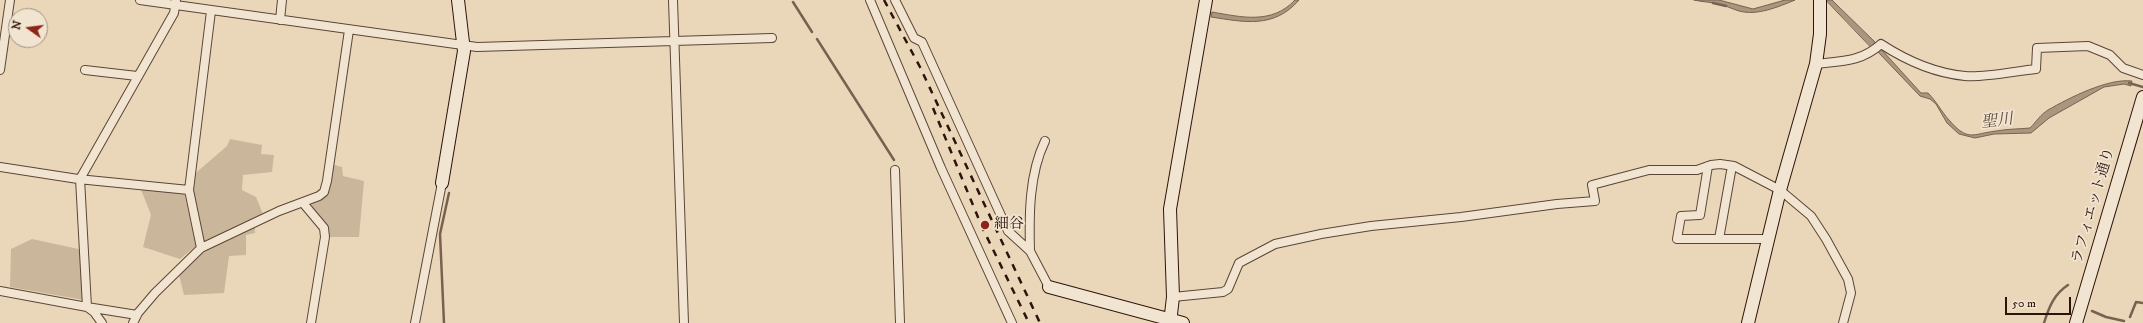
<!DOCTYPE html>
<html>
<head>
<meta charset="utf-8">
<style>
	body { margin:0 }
	#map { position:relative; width:2143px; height:323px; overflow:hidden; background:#ead7b9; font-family:"IM FELL DW Pica",serif }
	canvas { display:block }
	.north { position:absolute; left:8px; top:8px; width:40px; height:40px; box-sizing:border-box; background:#f1e5d2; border:1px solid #a39182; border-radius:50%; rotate:284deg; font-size:11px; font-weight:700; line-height:16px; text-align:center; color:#2d140a }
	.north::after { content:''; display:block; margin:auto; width:14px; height:18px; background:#8f2418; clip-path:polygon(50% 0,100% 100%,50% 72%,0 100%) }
	.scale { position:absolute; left:2005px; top:297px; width:66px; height:18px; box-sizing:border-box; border:2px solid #2d140a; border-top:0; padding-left:5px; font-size:12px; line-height:14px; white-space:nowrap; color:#2d140a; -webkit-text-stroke:3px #f1e5d2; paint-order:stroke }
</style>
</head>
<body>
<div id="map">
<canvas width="2143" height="323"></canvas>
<div class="north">N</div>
<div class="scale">50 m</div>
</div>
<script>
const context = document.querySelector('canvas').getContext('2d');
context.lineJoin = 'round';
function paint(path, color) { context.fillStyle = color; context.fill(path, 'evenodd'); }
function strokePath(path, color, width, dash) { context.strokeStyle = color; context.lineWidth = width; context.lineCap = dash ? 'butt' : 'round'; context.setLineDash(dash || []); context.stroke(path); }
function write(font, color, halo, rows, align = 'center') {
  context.font = font + ' "IM FELL DW Pica","Noto Serif JP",serif'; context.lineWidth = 3.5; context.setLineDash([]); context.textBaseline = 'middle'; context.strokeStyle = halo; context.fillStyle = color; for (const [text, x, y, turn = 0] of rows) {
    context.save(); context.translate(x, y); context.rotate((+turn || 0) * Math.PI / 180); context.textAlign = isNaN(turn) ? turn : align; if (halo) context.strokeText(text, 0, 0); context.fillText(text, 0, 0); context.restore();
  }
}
paint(new Path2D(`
	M230,139L262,145L261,154L274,155L272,172L243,175L242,190L256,197L263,214L255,225V233L246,235V255L229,256L224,293L184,295L178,271L201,248L191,177L227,146Z
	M331,164L342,167L343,176L364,181L359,237H325L311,212L312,202L324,192Z
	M140,187L184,192L196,246L180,259L143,247L151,215Z
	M32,239L83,250L84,300L10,287L11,249Z`), '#cab69b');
const water = new Path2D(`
	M1295,0H1299C1274,29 1244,22 1211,17L1212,12C1241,17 1272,25 1295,0Z
	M1694,0H1719L1753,9L1785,0H1795C1778,7 1757,16 1739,11C1732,9 1725,5 1718,4C1711,2 1702,2 1694,0Z
	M1826,0H1832L1836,4L1877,44L1872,48Z
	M1881,49L1921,93H1928C1937,102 1941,111 1949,120C1968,142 1972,134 1996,131C2007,129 2019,129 2030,128C2036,122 2041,114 2048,110C2069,98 2108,78 2132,81L2131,86L2124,84L2104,87L2049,118L2031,133L1994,134L1975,138L1959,134L1947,123L1936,104L1930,99L1920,96L1878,52Z`);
paint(water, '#aa957e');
strokePath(water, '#786150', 1);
strokePath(new Path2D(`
	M793,2L812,32
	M1713,3L1726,6
	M817,39L894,160
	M2129,83L2143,87
	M2092,311L2106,317L2124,321
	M2130,317L2136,302L2143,303
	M444,323L440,234L449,193
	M2044,323C2049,307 2054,294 2068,285`), '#786150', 2.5);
const street = new Path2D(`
	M140,0L477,47L772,38
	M673,0L684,323
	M870,0L941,168L1012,323
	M895,0L914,38L922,42L1008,231L1030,251L1049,287
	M280,20L282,0
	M1816,64C1842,61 1861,62 1881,44C1907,61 1934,73 1965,76C1983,78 2016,71 2036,69L2037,48L2088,46L2110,55L2123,68L2143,75
	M0,70L10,0
	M85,70L137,76
	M1708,166L1700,215L1681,216L1677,239H1768
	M0,167L78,179L189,190
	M895,170L900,323
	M303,203L324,228L325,237L311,323
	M1719,239L1732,166
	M201,248L189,190L211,11
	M1030,251C1029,215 1029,174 1045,141
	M0,291L87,307L94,312L102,323
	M1173,297L1223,292L1228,289L1239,263L1275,244L1321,234L1371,226L1461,217L1557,204L1595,201L1592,185L1649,170H1697L1711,165L1720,164L1734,166L1780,190L1811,216L1826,239L1848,279L1851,293L1843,323
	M137,315L87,307L80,179L174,13L176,0
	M133,323L138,313L155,293L201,248L279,211L319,196L324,192L327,181L349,30
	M415,323L442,183`);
const secondary = new Path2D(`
	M442,183L464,51L458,0
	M1049,287L1183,323
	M1170,323L1173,297L1170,209L1206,0
	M1748,323L1780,190L1816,64L1820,34V0
	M2076,323L2143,97`);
strokePath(street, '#5c4536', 10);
strokePath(secondary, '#2d140a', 14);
strokePath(street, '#f1e5d2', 8);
strokePath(secondary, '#f1e5d2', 12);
strokePath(new Path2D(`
	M884,0L920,67L1040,323
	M933,108L982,227L1029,323`), '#2d140a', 2.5, [7, 7]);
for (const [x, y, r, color] of [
	[985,225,5,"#8f2418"]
]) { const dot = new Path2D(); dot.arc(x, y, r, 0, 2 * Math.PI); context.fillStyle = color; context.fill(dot); strokePath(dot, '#f1e5d2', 1.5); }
write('15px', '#2d140a', '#f1e5d2', [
	["ラフィエット通り",2094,206,-74]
]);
write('15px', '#2d140a', '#f1e5d2', [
	["細谷",994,225]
], 'left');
write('italic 16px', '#5f4838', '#f1e5d2', [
	["聖川",1997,122,-7]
]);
</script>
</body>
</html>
